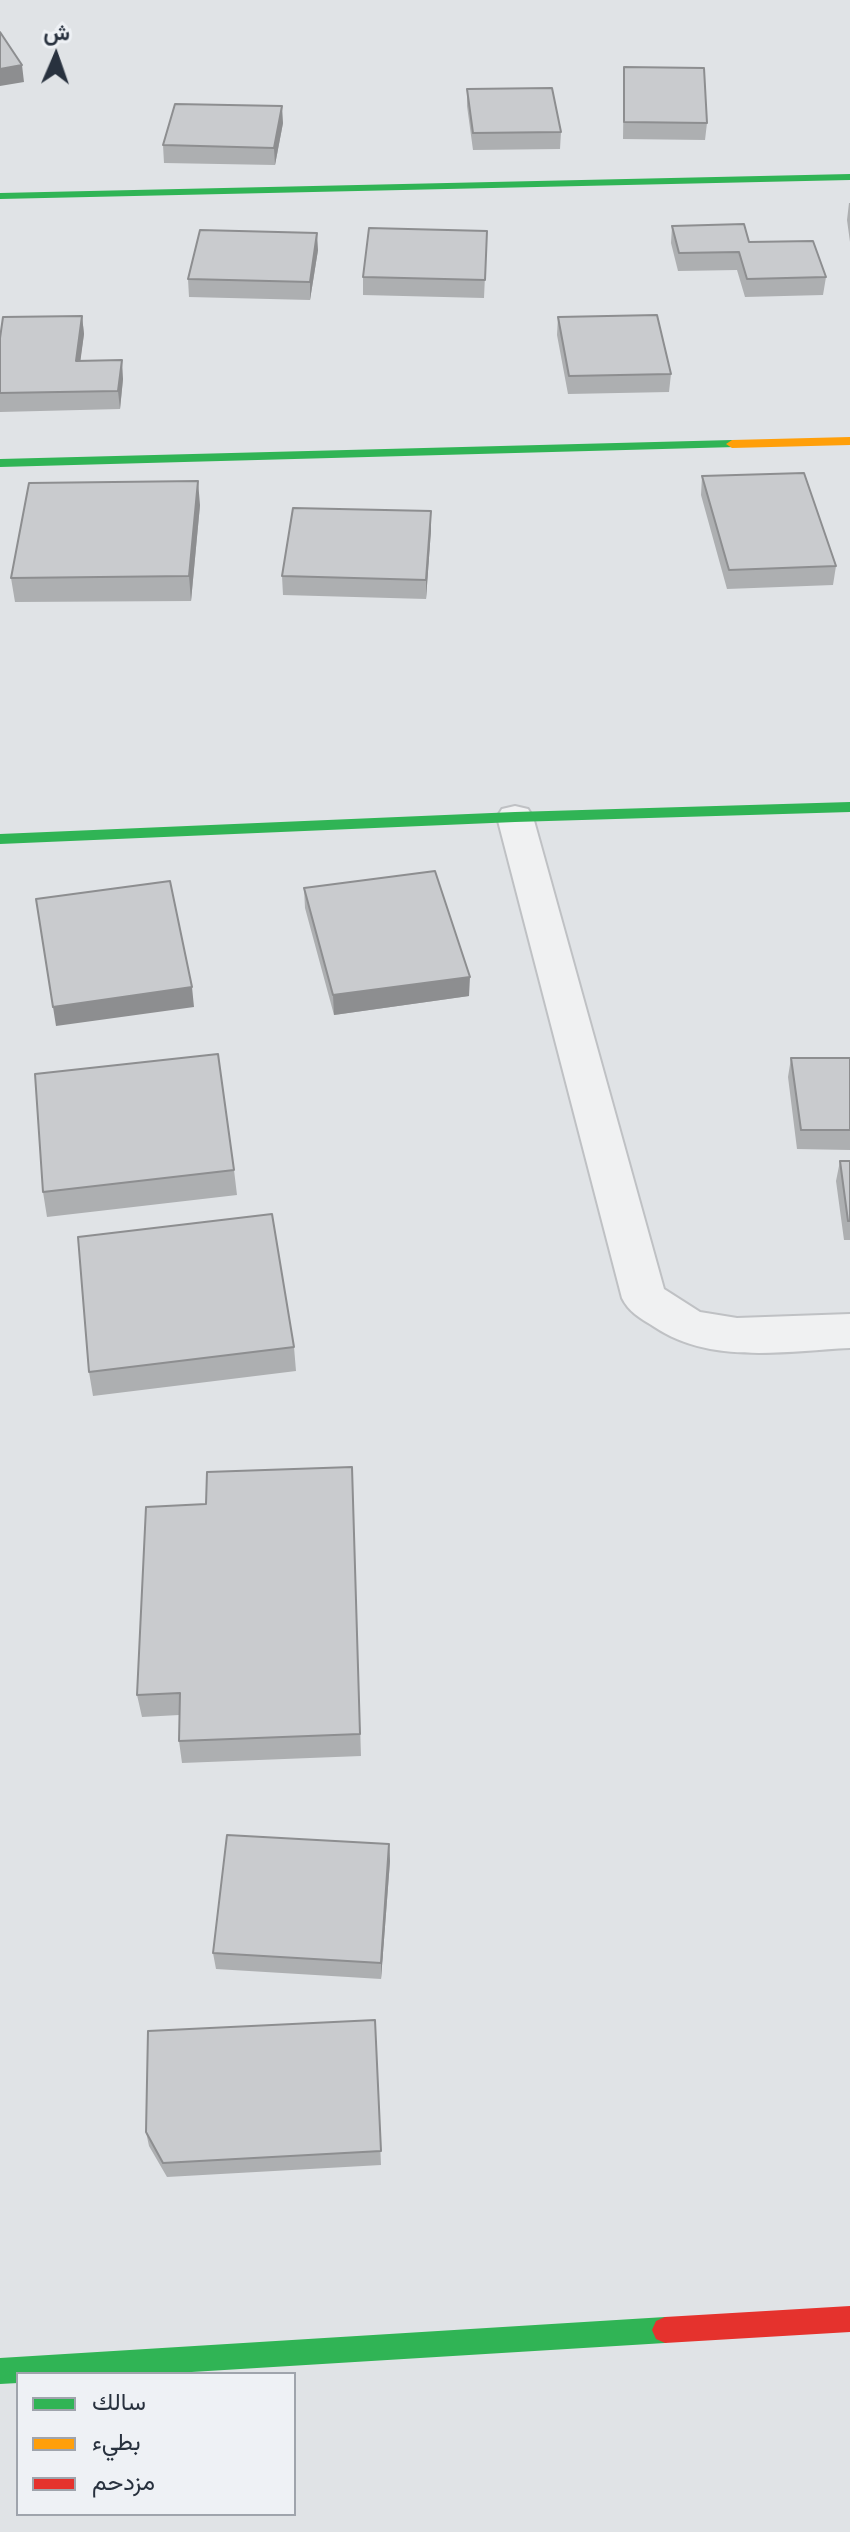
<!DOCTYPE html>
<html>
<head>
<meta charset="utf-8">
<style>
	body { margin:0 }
	#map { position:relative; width:850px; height:2532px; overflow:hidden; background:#e0e3e6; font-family:"IBM Plex Sans",Vazirmatn,sans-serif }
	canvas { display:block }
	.legend { position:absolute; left:16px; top:2372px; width:280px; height:144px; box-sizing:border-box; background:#eef1f5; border:2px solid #9fa4ac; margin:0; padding:10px 14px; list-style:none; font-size:24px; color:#28313e }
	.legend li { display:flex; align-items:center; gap:16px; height:40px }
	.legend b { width:40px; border:2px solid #9fa4ac }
	.north { position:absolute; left:16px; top:16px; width:80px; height:80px; -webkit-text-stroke:6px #eef1f5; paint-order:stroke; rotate:2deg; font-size:22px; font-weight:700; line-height:32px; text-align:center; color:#28313e }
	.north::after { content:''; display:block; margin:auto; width:28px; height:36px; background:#28313e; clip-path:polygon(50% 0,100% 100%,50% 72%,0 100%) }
</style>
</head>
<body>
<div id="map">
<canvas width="850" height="2532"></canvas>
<ul class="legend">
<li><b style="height:10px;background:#30b455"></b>سالك</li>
<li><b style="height:10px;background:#ff9f0a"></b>بطيء</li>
<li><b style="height:10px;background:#e5322d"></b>مزدحم</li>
</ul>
<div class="north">ش</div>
</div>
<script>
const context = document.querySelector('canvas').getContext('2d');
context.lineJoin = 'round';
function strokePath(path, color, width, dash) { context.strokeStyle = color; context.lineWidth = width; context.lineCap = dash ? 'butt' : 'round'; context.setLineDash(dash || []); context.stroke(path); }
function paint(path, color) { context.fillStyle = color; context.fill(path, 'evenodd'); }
const street = new Path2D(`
	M515,806L528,809L533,817L664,1289L700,1312L737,1318L850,1314V1348C784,1351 710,1365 653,1326C640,1318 629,1312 622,1298L497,817L502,809Z`);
strokePath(street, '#bfc1c4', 4);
paint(street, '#f0f1f2');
paint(new Path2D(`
	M850,174V180L0,199V193Z
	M732,440L738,444L736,447L0,467V459Z
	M850,802V812L515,822L0,844V834L515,812Z
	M665,2317L674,2321L678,2330L674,2339L665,2343L159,2374H18V2383L0,2384V2358Z`), '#30b455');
paint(new Path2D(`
	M850,437V445L732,448L726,444L732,440Z`), '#ff9f0a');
paint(new Path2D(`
	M850,2306V2332L665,2343L656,2339L652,2330L656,2321L665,2317Z`), '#e5322d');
paint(new Path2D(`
	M624,67L707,123L705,140L623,139Z
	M467,89L561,132L560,149L473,150L467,106Z
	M283,123L275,165L164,163L163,145Z
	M849,203H850V242L847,220Z
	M672,226L749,242L826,277L823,295L745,297L737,270L678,271L671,243Z
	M487,231L484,298L363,295V277Z
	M318,250L310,300L189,297L188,279Z
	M82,316L84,334L80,361L123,379L120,409L0,412V338Z
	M558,317L671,374L669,392L568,394L557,335Z
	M702,476L836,566L833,585L727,589L701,495Z
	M200,505L191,601L15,602L11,578Z
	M431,530L426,599L283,595L282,576Z
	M304,888L469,996L334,1015L305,908Z
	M791,1058H850V1150L797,1149L788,1077Z
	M840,1161H850V1240H844L836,1181Z
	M234,1170L237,1195L47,1217L43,1192Z
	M294,1347L296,1371L93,1396L89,1372Z
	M352,1467L361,1756L182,1763L179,1741V1715L142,1717L137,1695L206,1504Z
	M389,1844L390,1861L381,1979L216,1969L213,1953Z
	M375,2020L381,2165L167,2177L149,2146L146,2132Z`), '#adafb1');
paint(new Path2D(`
	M22,65L24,82L0,86V69Z
	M282,106L283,123L275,165L274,148Z
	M317,233L318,250L310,300V282Z
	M82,316L84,334L78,379L76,361Z
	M122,360L123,379L120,409L118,391Z
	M198,481L200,505L191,601L189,576Z
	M431,511V530L426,599V580Z
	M470,977L469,996L334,1015L333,995Z
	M192,987L194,1007L56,1026L53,1007Z
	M389,1844L390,1861L381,1979V1963Z`), '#8d8e90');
const building = new Path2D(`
	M0,32L22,65L0,69Z
	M624,67L704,68L707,123L624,122Z
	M552,88L561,132L473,133L467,89Z
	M175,104L282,106L274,148L163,145Z
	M744,224L749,242L813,241L826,277L747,279L739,252L679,253L672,226Z
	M369,228L487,231L485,280L363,277Z
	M200,230L317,233L310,282L188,279Z
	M657,315L671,374L569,376L558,317Z
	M82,316L76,361L122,360L118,391L0,393V338L3,317Z
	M804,473L836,566L729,570L702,476Z
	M198,481L189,576L11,578L29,483Z
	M293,508L431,511L426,580L282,576Z
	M435,871L470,977L333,995L304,888Z
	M170,881L192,987L53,1007L36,899Z
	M218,1054L234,1170L43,1192L35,1074Z
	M791,1058H850V1130H801Z
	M840,1161H850V1221H848Z
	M272,1214L294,1347L89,1372L78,1237Z
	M352,1467L360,1734L179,1741L180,1693L137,1695L146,1507L206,1504L207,1472Z
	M227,1835L389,1844L381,1963L213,1953Z
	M375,2020L381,2151L163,2163L146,2132L148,2031Z`);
paint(building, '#c9cbce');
strokePath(building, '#8d8e90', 2);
</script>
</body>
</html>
